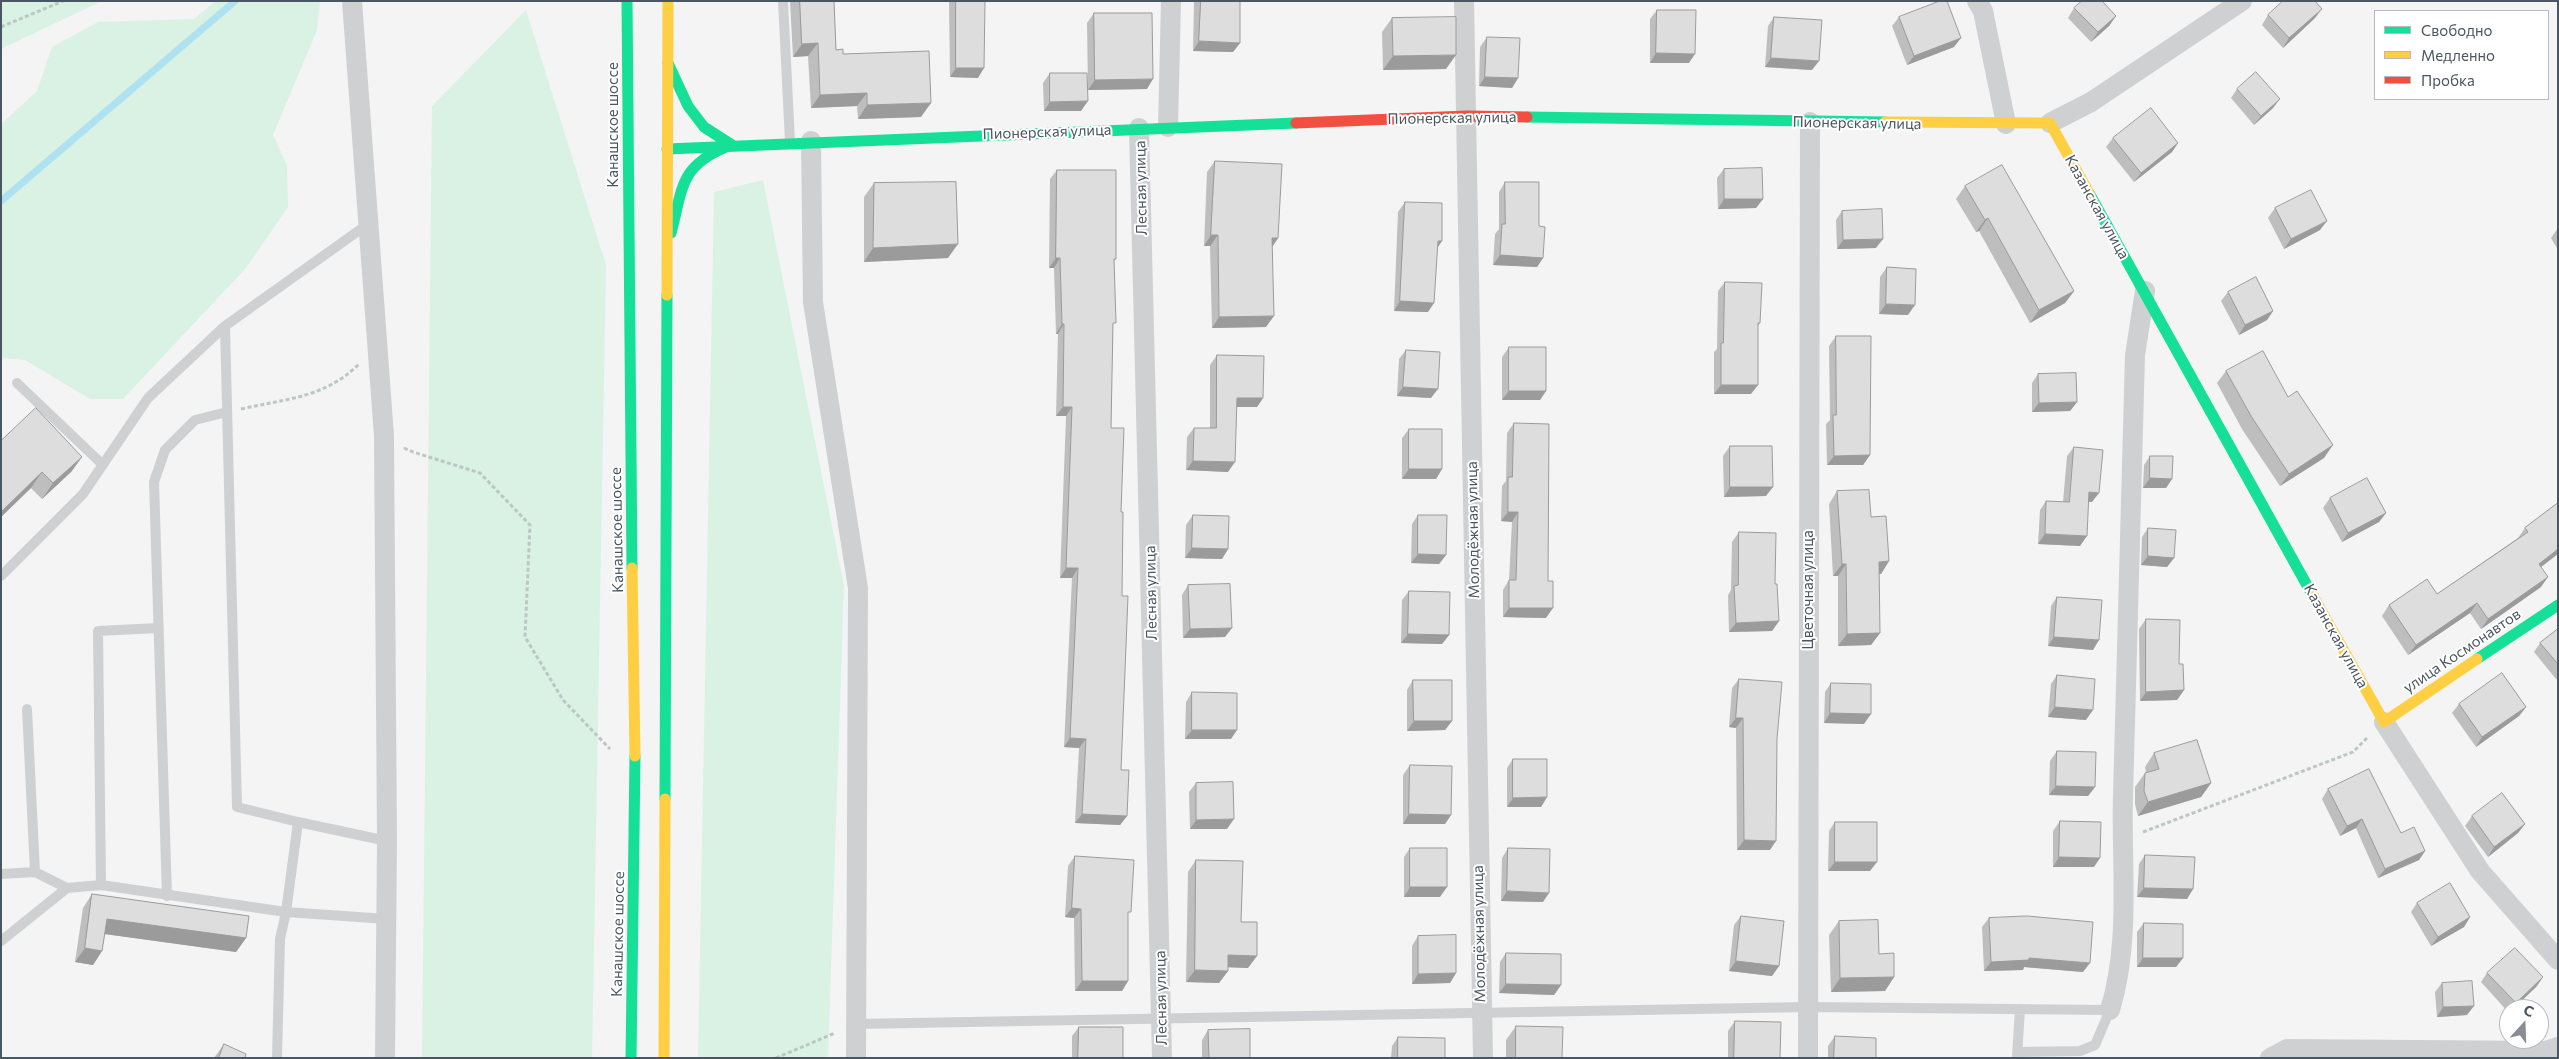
<!DOCTYPE html>
<html>
<head>
<meta charset="utf-8">
<style>
	body { margin:0 }
	#map { position:relative; width:2559px; height:1059px; overflow:hidden; background:#f4f4f4; font-family:Commissioner,sans-serif }
	canvas { display:block }
	.frame { position:absolute; inset:0; border:2px solid #4a5661; pointer-events:none }
	.legend { position:absolute; left:2374px; top:10px; width:175px; height:90px; box-sizing:border-box; background:#fff; border:1px solid #b7bbc0; margin:0; padding:6px 9px; list-style:none; font-size:15px; color:#4a5661 }
	.legend li { display:flex; align-items:center; gap:10px; height:25px }
	.legend b { width:25px; border:1px solid #b7bbc0 }
	.north { position:absolute; left:2499px; top:999px; width:50px; height:50px; box-sizing:border-box; background:#fff; border:1px solid #b7bbc0; border-radius:50%; rotate:20deg; font-size:14px; font-weight:700; line-height:20px; text-align:center; color:#4a5661 }
	.north::after { content:''; display:block; margin:auto; width:18px; height:22px; background:#868d94; clip-path:polygon(50% 0,100% 100%,50% 72%,0 100%) }
</style>
</head>
<body>
<div id="map">
<canvas width="2559" height="1059"></canvas>
<div class="frame"></div>
<ul class="legend">
<li><b style="height:6px;background:#16e098"></b>Свободно</li>
<li><b style="height:6px;background:#ffcf43"></b>Медленно</li>
<li><b style="height:6px;background:#f24e42"></b>Пробка</li>
</ul>
<div class="north">С</div>
</div>
<script>
const context = document.querySelector('canvas').getContext('2d');
context.lineJoin = 'round';
function paint(path, color) { context.fillStyle = color; context.fill(path, 'evenodd'); }
function strokePath(path, color, width, dash) { context.strokeStyle = color; context.lineWidth = width; context.lineCap = dash ? 'butt' : 'round'; context.setLineDash(dash || []); context.stroke(path); }
function write(font, color, halo, rows, align = 'center') {
  context.font = font + ' Commissioner,sans-serif'; context.lineWidth = 4; context.setLineDash([]); context.textBaseline = 'middle'; context.strokeStyle = halo; context.fillStyle = color; for (const [text, x, y, turn = 0] of rows) {
    context.save(); context.translate(x, y); context.rotate((+turn || 0) * Math.PI / 180); context.textAlign = isNaN(turn) ? turn : align; if (halo) context.strokeText(text, 0, 0); context.fillText(text, 0, 0); context.restore();
  }
}
paint(new Path2D(`
	M1,1H102L1,49Z
	M215,1H320L317,30L273,135L287,165L288,207L246,268L123,399H90L25,360L1,358V124L37,91L52,47L98,22L194,19Z
	M526,10L606,265L592,1058H422L432,106Z
	M763,180L844,586L828,1058H698L714,192Z`), '#d9f2e3');
strokePath(new Path2D(`
	M1,201L235,1`), '#aee2f0', 7);
strokePath(new Path2D(`
	M1,27L63,1
	M241,409C285,399 325,398 359,364
	M404,448L413,452L480,473L530,525L525,637L563,700L610,749
	M2143,832L2353,752L2367,738
	M776,1058L835,1033`), '#bcc7c4', 3, [4, 2.5]);
strokePath(new Path2D(`
	M783,1L790,142
	M225,326L237,807L298,822
	M17,383L103,465
	M1,576L83,494L148,398L225,326L368,224
	M27,709L35,872
	M1,874L35,872L67,888
	M101,885L98,631L158,628
	M167,896L154,482L165,450L195,420L227,412
	M387,919L286,912L298,822L387,841
	M1,941L67,888L101,885L286,912L280,939L277,1058
	M856,1024L1807,1007L2110,1010L2095,1045L2080,1051L2019,1052
	M2017,1057L2020,1009`), '#ced0d2', 10);
strokePath(new Path2D(`
	M352,1L384,436L387,841L385,1058
	M1464,1L1483,1058
	M1977,1L1983,11L2006,124
	M2050,123L2091,102L2242,1
	M1168,127L1171,1
	M1139,128L1162,1058
	M811,141L813,302L858,588L856,1058
	M2384,722L2480,871L2558,960
	M2110,1010C2131,941 2121,867 2123,796C2127,649 2131,502 2135,355L2145,291
	M1808,1058L1810,122
	M2270,1058L2287,1049L2546,1051L2558,1047`), '#ced0d2', 20);
strokePath(new Path2D(`
	M627,1L632,568
	M668,63L688,106L704,127L732,145
	M1527,117L1885,122
	M667,149L1296,123
	M2089,193L2313,596
	M671,233C683,188 679,167 726,147
	M2477,659L2558,605
	M665,799L667,295
	M631,1058L635,756`), '#16e098', 11);
strokePath(new Path2D(`
	M1885,122L2050,123L2089,193
	M667,295L668,1
	M632,568L635,756
	M2313,596L2384,722L2477,659
	M664,1058L665,799`), '#ffcf43', 11);
strokePath(new Path2D(`
	M1296,123L1467,116L1527,117`), '#f24e42', 11);
paint(new Path2D(`
	M790,1H834L836,50L843,54L921,117L858,119L857,106L811,108L808,56L793,57Z
	M950,1H985L978,78L950,77L949,3Z
	M1194,1H1240V43L1233,52L1193,51Z
	M2074,8L2116,16L2109,26L2091,42L2068,18Z
	M1657,10L1689,63H1650V19Z
	M1094,13L1147,89L1088,90L1087,23Z
	M2268,15L2315,18L2283,48L2262,25Z
	M1774,17L1812,70L1765,67L1768,26Z
	M1899,17L1954,47L1907,65L1892,26Z
	M1392,18L1446,69L1383,70L1382,32Z
	M1487,37L1518,78L1512,88L1479,86L1480,47Z
	M1050,73L1081,111H1044L1043,83Z
	M2237,89L2273,108L2254,125L2231,98Z
	M2113,138L2178,143L2172,152L2134,182L2106,147Z
	M1215,161L1278,238L1272,247L1266,327L1212,328L1210,246H1204L1207,172Z
	M1724,169L1763,199L1756,208L1718,209L1717,178Z
	M1057,170L1116,259L1114,261L1111,428L1121,512V770L1127,816L1120,825L1075,823L1079,748L1064,747L1072,578H1060L1066,416H1056L1058,334H1056L1054,268H1049L1050,179Z
	M1505,182L1539,226L1543,258L1537,267L1493,265L1495,234L1499,229V192Z
	M874,183L948,258L864,262V197Z
	M1965,186L2074,291L2065,303L2030,323L1979,231L1976,232L1956,199Z
	M1405,202L1442,241L1437,248L1428,312L1394,311L1398,212Z
	M2275,208L2320,230L2284,249L2268,218Z
	M1842,211L1876,248L1837,249L1836,220Z
	M2558,228V250L2551,238Z
	M1887,267L1908,315L1879,314L1880,277Z
	M1725,282L1760,323L1758,326L1751,394H1714V352L1717,349L1718,291Z
	M2228,292L2273,311L2267,320L2239,335L2221,301Z
	M1836,336L1870,455L1863,465H1827L1826,424L1830,420L1829,346Z
	M1509,347L1546,391L1540,400H1502V357Z
	M1406,350L1431,398L1397,396L1399,359Z
	M1217,355L1263,398L1257,407H1236L1228,472L1186,470L1187,437L1194,428H1210V365Z
	M2226,371L2288,397L2324,458L2280,486L2242,429L2217,383Z
	M2038,374L2077,402L2070,411L2032,412V383Z
	M1514,423L1546,618L1503,617V590L1509,580L1512,522L1501,521L1502,486L1506,481L1507,433Z
	M1409,429L1442,469L1436,479H1402V438Z
	M1,441L82,457L71,472L42,499L31,488L1,517Z
	M1730,446L1766,496L1724,497L1723,456Z
	M2074,447L2092,502H2088L2080,546L2038,544L2040,510L2046,501L2063,502L2067,456Z
	M2150,456L2172,479L2166,488H2143L2144,465Z
	M1837,491L1871,517L1889,561L1881,574H1879L1880,633L1871,645L1838,646V576H1833L1829,504Z
	M2330,498L2386,513L2379,522L2342,542L2323,508Z
	M2558,503L2541,567V587L2481,629L2470,613L2408,655L2382,616L2389,605L2437,594L2518,538L2525,528Z
	M1193,515L1228,549L1222,559L1185,558L1186,525Z
	M1418,515L1446,555L1439,564L1411,563L1412,524Z
	M2148,528L2174,558L2167,567L2141,565L2142,537Z
	M1739,532L1775,584L1779,621L1772,631L1729,632L1728,595L1731,590L1732,542Z
	M1188,585L1225,637L1183,638L1182,595Z
	M1409,591L1449,635L1442,644L1401,643L1402,600Z
	M2057,597L2093,650L2048,646L2051,606Z
	M2146,619L2179,664L2184,690L2177,700L2140,701L2139,629Z
	M2558,629V678L2556,679L2534,652L2540,643Z
	M2057,675L2086,720L2048,717L2051,684Z
	M1739,679L1777,739L1770,850H1737L1736,728L1729,727L1732,688Z
	M1413,680L1452,721L1445,730L1407,731V690Z
	M1831,683L1864,724L1824,723L1825,692Z
	M1192,692L1231,739H1185L1186,702Z
	M2459,704L2526,707L2519,716L2476,747L2452,713Z
	M2057,751L2095,787L2088,796L2049,795L2050,761Z
	M2154,753L2211,783L2201,797L2138,816L2135,804V787L2145,773H2146L2145,767Z
	M1513,759L1547,797L1541,807H1507V768Z
	M1410,765L1451,815L1445,824H1403V775Z
	M1196,783L1227,829H1190L1189,792Z
	M2328,789L2401,833L2425,851L2419,860L2378,878L2356,828L2340,836L2322,799Z
	M2472,816L2525,824L2518,833L2488,857L2465,826Z
	M2060,821L2094,867H2053V831Z
	M1835,822L1870,871H1828L1829,831Z
	M1410,848L1440,897H1404V857Z
	M1508,848L1543,902L1501,901L1502,858Z
	M2145,855L2193,889L2187,899L2137,897L2139,864Z
	M1075,856L1128,916V981L1122,991H1075L1074,918L1065,917L1068,866Z
	M1196,860L1241,922L1248,968L1228,967V971L1219,983L1186,982L1188,872Z
	M92,894L246,938L236,952L105,934L102,951L93,965L75,962L83,908Z
	M2417,903L2470,917L2464,927L2431,946L2411,912Z
	M1741,916L1779,966L1772,976L1729,971L1734,925Z
	M1989,918L2083,972L2024,967L2023,970L1984,971L1982,927Z
	M1839,921L1879,954L1894,977L1885,991L1831,992L1829,935Z
	M2144,923L2183,958L2176,967H2137V932Z
	M1418,936L1456,973L1450,983L1412,984V946Z
	M1506,953L1561,985L1554,995L1499,993L1500,962Z
	M2487,973L2543,977L2536,987L2513,1009H2509V1013L2481,982Z
	M2442,983L2467,1015L2437,1017L2435,992Z
	M1735,1021L1780,1058H1728V1031Z
	M1516,1026L1562,1058H1506V1040Z
	M1079,1027L1123,1058H1072V1036Z
	M1208,1030L1250,1058H1202V1040Z
	M1835,1036L1876,1058H1828V1046Z
	M1398,1037L1445,1058H1391L1392,1046Z
	M224,1044L245,1058H214Z`), '#bebebf');
paint(new Path2D(`
	M1354,1H1379L1378,2Z
	M2322,9L2315,18L2283,48L2289,38Z
	M2116,16L2109,26L2091,42L2098,32Z
	M1961,38L1954,47L1907,65L1914,56Z
	M1199,41L1240,43L1233,52L1193,51Z
	M818,43L808,56L793,57L802,44Z
	M1656,53L1695,54L1689,63H1650Z
	M1456,55L1446,69L1383,70L1393,56Z
	M1771,58L1819,61L1812,70L1765,67Z
	M956,68H984L978,78L950,77Z
	M1485,77L1518,78L1512,88L1479,86Z
	M1153,79L1147,89L1088,90L1095,80Z
	M867,93L857,106L811,108L820,95Z
	M2280,99L2273,108L2254,125L2261,116Z
	M1088,101L1081,111H1044L1050,102Z
	M931,103L921,117L858,119L867,105Z
	M2178,143L2172,152L2134,182L2141,173Z
	M1724,199H1763L1756,208L1718,209Z
	M1988,218L1979,231L1976,232L1985,220Z
	M2327,221L2320,230L2284,249L2291,239Z
	M1211,235H1218L1210,246H1204Z
	M1272,238H1278L1271,249Z
	M1883,239L1876,248L1837,249L1843,240Z
	M1438,241H1442L1435,251Z
	M958,244L948,258L864,262L873,248Z
	M1500,255L1543,258L1537,267L1493,265Z
	M1056,258H1060L1054,268H1049Z
	M2074,291L2065,303L2030,323L2039,310Z
	M1400,301L1434,303L1428,312L1394,311Z
	M1886,304L1915,305L1908,315L1879,314Z
	M2273,311L2267,320L2239,335L2245,325Z
	M1274,316L1266,327L1212,328L1219,317Z
	M1062,324H1064L1058,334H1056Z
	M1721,385H1758L1751,394H1714Z
	M1403,387L1438,389L1431,398L1397,396Z
	M1509,391H1546L1540,400H1502Z
	M1237,398H1263L1257,407H1230Z
	M2077,402L2070,411L2032,412L2039,403Z
	M1063,407H1072L1066,416H1056Z
	M2333,445L2324,458L2280,486L2289,474Z
	M1870,455L1863,465H1827L1834,456Z
	M82,457L71,472L42,499L53,483Z
	M1193,461L1235,462L1228,472L1186,470Z
	M1409,469H1442L1436,479H1402Z
	M42,472L31,488L1,517V512Z
	M2150,478L2172,479L2166,488H2143Z
	M1730,487H1773L1766,496L1724,497Z
	M2089,492L2099,493L2092,502L2082,501Z
	M1508,512H1518L1512,522L1501,521Z
	M2386,513L2379,522L2342,542L2348,533Z
	M2045,534L2087,536L2080,546L2038,544Z
	M1192,548L1228,549L1222,559L1185,558Z
	M2558,549V554L2532,574L2539,564Z
	M1418,554L1446,555L1439,564L1411,563Z
	M2148,556L2174,558L2167,567L2141,565Z
	M1889,561L1881,574H1870L1879,562Z
	M1842,564H1846L1838,576H1833Z
	M1066,568H1078L1072,578H1060Z
	M2548,577L2541,587L2481,629L2488,619Z
	M2477,603L2470,613L2408,655L2416,645Z
	M1509,608H1553L1546,618L1503,617Z
	M1779,621L1772,631L1729,632L1736,623Z
	M1232,628L1225,637L1183,638L1190,629Z
	M1880,633L1871,645L1838,646L1847,634Z
	M1408,634L1449,635L1442,644L1401,643Z
	M2054,637L2099,640L2093,650L2048,646Z
	M2184,690L2177,700L2140,701L2146,692Z
	M2055,707L2093,710L2086,720L2048,717Z
	M2526,707L2519,716L2476,747L2482,737Z
	M1830,713L1871,714L1864,724L1824,723Z
	M1736,718H1743L1736,728L1729,727Z
	M1414,721H1452L1445,730L1407,731Z
	M1192,730H1237L1231,739H1185Z
	M1070,738L1086,739L1079,748L1064,747Z
	M2211,783L2201,797L2138,816L2148,802Z
	M2056,786L2095,787L2088,796L2049,795Z
	M1547,797L1541,807H1507L1513,798Z
	M1082,814L1127,816L1120,825L1075,823Z
	M1409,814L1451,815L1445,824H1403Z
	M1234,819L1227,829H1190L1196,820Z
	M2362,819L2356,828L2340,836L2347,826Z
	M2525,824L2518,833L2488,857L2494,847Z
	M1744,840L1776,841L1770,850H1737Z
	M2425,851L2419,860L2378,878L2385,869Z
	M2059,857L2100,858L2094,867H2053Z
	M1835,862H1877L1870,871H1828Z
	M1410,887H1447L1440,897H1404Z
	M2144,888L2193,889L2187,899L2137,897Z
	M1507,891L1549,893L1543,902L1501,901Z
	M1072,908L1081,909L1074,918L1065,917Z
	M2470,917L2464,927L2431,946L2438,937Z
	M107,919L246,938L236,952L97,933Z
	M85,948L102,951L93,965L75,962Z
	M1228,955L1257,956L1248,968L1220,967Z
	M2029,958L2090,963L2083,972L2024,967L2023,970L1984,971L1991,962Z
	M2143,958H2183L2176,967H2137Z
	M1736,961L1779,966L1772,976L1729,971Z
	M1195,970L1228,971L1219,983L1186,982Z
	M1456,973L1450,983L1412,984L1418,974Z
	M1894,977L1885,991L1831,992L1840,978Z
	M2543,977L2536,987L2513,1009H2512L2516,1003Z
	M1082,981H1128L1122,991H1075Z
	M1506,984L1561,985L1554,995L1499,993Z
	M2474,1006L2467,1015L2437,1017L2443,1007Z`), '#9b9b9b');
const building = new Path2D(`
	M800,1H834L836,50L843,49V54L929,51L931,103L867,105V93L820,95L818,43L802,44Z
	M956,1H985L984,68H956Z
	M1201,1H1240V43L1199,41Z
	M1940,1H1947L1961,38L1914,56L1899,17Z
	M2082,1H2102L2116,16L2098,32L2074,8Z
	M2283,1H2315L2322,9L2289,38L2268,15Z
	M1657,10H1696L1695,54L1656,53Z
	M1094,13H1152L1153,79L1095,80Z
	M1456,17V55L1393,56L1392,18Z
	M1774,17L1822,20L1819,61L1771,58Z
	M1487,37L1520,38L1518,78L1485,77Z
	M2256,72L2280,99L2261,116L2237,89Z
	M1050,73H1087L1088,101L1050,102Z
	M2151,108L2178,143L2141,173L2113,138Z
	M1215,161L1282,164L1278,238H1272L1274,316L1219,317L1218,235H1211Z
	M2002,165L2074,291L2039,310L1988,218L1985,220L1965,186Z
	M1762,168L1763,199H1724V169Z
	M1057,170H1116V259H1114L1116,323H1113L1111,428H1124L1121,512H1123L1122,596H1128L1121,770H1129L1127,816L1082,814L1086,739L1070,738L1078,568H1066L1072,407H1063L1064,324H1062L1060,258H1056Z
	M956,182L958,244L873,248L874,183Z
	M1505,182H1539V226L1545,227L1543,258L1500,255L1502,224H1505Z
	M2311,190L2327,221L2291,239L2275,208Z
	M1405,202L1442,203V241H1438L1434,303L1400,301Z
	M1882,209L1883,239L1843,240L1842,211Z
	M1887,267L1916,269L1915,305L1886,304Z
	M2256,277L2273,311L2245,325L2228,292Z
	M1725,282L1762,283L1760,323H1758V385H1721V343H1723Z
	M1836,336H1871L1870,455L1834,456L1833,415H1836Z
	M1509,347H1546V391H1509Z
	M1406,350L1440,352L1438,389L1403,387Z
	M2263,351L2288,397L2297,391L2333,445L2289,474L2251,416L2226,371Z
	M1217,355L1264,356L1263,398H1237L1235,462L1193,461L1194,428H1216Z
	M2076,373L2077,402L2039,403L2038,374Z
	M36,408L82,457L53,483L42,472L1,512V441Z
	M1514,423L1549,424L1548,581H1553V608H1509V580H1516L1518,512H1508V477H1512Z
	M1409,429H1442V469H1409Z
	M1730,446H1772L1773,487H1730Z
	M2074,447L2103,450L2099,493L2089,492L2087,536L2045,534L2046,501L2069,502Z
	M2150,456H2173L2172,479L2150,478Z
	M2367,478L2386,513L2348,533L2330,498Z
	M1869,490L1871,517L1886,516L1889,561L1879,562L1880,633L1847,634L1846,564H1842L1837,491Z
	M2558,503V549L2539,564L2548,577L2488,619L2477,603L2416,645L2389,605L2427,579L2437,594L2528,532L2525,528Z
	M1193,515L1229,516L1228,549L1192,548Z
	M1418,515H1447L1446,555L1418,554Z
	M2148,528L2176,530L2174,558L2148,556Z
	M1739,532L1776,533L1775,584H1777L1779,621L1736,623L1734,586L1738,585Z
	M1230,584L1232,628L1190,629L1188,585Z
	M1409,591L1450,592L1449,635L1408,634Z
	M2057,597L2102,600L2099,640L2054,637Z
	M2146,619L2180,620L2179,664H2183L2184,690L2146,692Z
	M2558,629V664L2540,643Z
	M2502,673L2526,707L2482,737L2459,704Z
	M2057,675L2095,679L2093,710L2055,707Z
	M1739,679L1782,682L1777,739L1776,841L1744,840L1743,718H1736Z
	M1413,680H1452V721H1414Z
	M1831,683L1871,684V714L1830,713Z
	M1192,692L1237,693V730H1192Z
	M2197,740L2211,783L2148,802L2144,791L2145,773L2159,769L2154,753Z
	M2057,751L2096,752L2095,787L2056,786Z
	M1513,759H1547V797L1513,798Z
	M1410,765L1452,766L1451,815L1409,814Z
	M2369,769L2401,833L2414,827L2425,851L2385,869L2362,819L2347,826L2328,789Z
	M1233,782L1234,819L1196,820V783Z
	M2502,793L2525,824L2494,847L2472,816Z
	M2060,821L2101,822L2100,858L2059,857Z
	M1835,822H1877V862H1835Z
	M1410,848H1447V887H1410Z
	M1508,848L1550,849L1549,893L1507,891Z
	M2145,855L2195,857L2193,889L2144,888Z
	M1075,856L1134,860L1131,912H1128V981H1082L1081,909L1072,908Z
	M1196,860L1243,861L1241,922H1257V956L1228,955V971L1195,970Z
	M2450,883L2470,917L2438,937L2417,903Z
	M92,894L249,916L246,938L107,919L102,951L85,948Z
	M1741,916L1784,921L1779,966L1736,961Z
	M2027,916L2093,922L2090,963L2029,958V960L1991,962L1989,918Z
	M1878,920L1879,954L1894,953V977L1840,978L1839,921Z
	M2144,923L2183,924V958H2143Z
	M1456,935V973L1418,974V936Z
	M2515,948L2543,977L2516,1003L2487,973Z
	M1506,953L1561,954V985L1506,984Z
	M2472,981L2474,1006L2443,1007L2442,983Z
	M1735,1021L1781,1022L1780,1058H1734Z
	M1516,1026L1563,1027L1562,1058H1516Z
	M1079,1027H1123V1058H1078Z
	M1250,1029V1058H1209L1208,1030Z
	M1835,1036L1876,1038V1058H1834Z
	M1398,1037L1445,1038V1058H1398Z
	M224,1044L246,1054L245,1058H219Z`);
paint(building, '#ddddde');
strokePath(building, '#9b9b9b', 1);
write('15px', '#4a5661', '#fff', [
	["Пионерская улица",1452,118,-1],
	["Пионерская улица",1857,123,1],
	["Канашское шоссе",613,125,-90],
	["Пионерская улица",1047,132,-2],
	["Лесная улица",1141,188,-91],
	["Казанская улица",2097,207,61],
	["Канашское шоссе",617,530,-91],
	["Молодёжная улица",1473,530,-91],
	["Цветочная улица",1808,590,-90],
	["Лесная улица",1151,593,-91],
	["Казанская улица",2336,636,61],
	["улица Космонавтов",2462,651,-34],
	["Канашское шоссе",618,934,-89],
	["Молодёжная улица",1479,934,-91],
	["Лесная улица",1161,998,-91]
]);
</script>
</body>
</html>
